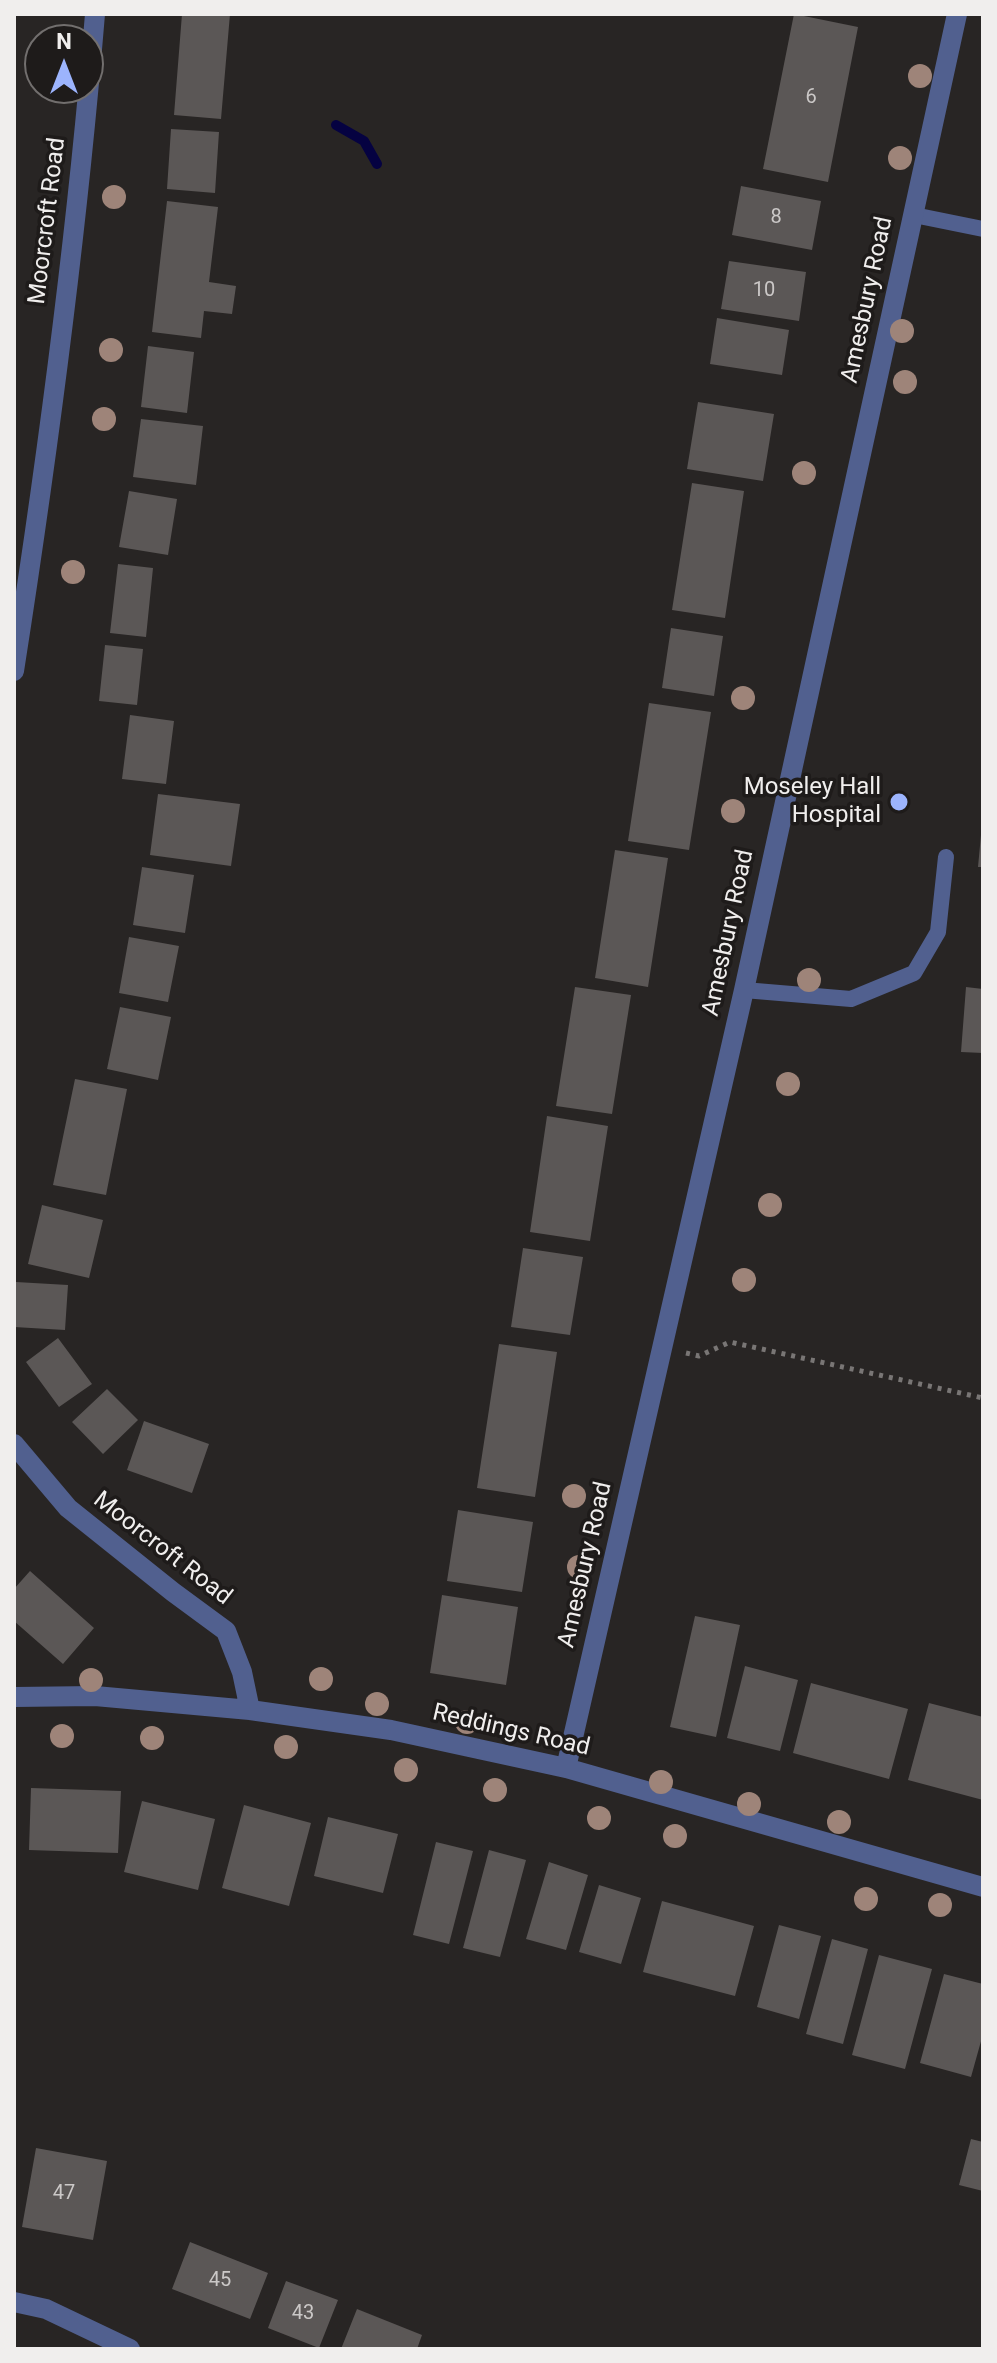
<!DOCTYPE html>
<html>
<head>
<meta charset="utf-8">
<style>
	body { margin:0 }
	#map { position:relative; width:997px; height:2363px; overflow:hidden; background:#282524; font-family:Roboto,sans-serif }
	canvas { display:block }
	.frame { position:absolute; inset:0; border:16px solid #f0eeed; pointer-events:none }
	.north { position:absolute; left:24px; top:24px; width:80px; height:80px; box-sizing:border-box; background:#1e1b1a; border:2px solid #726f6e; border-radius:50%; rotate:0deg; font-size:22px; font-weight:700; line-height:32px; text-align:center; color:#f0eeed }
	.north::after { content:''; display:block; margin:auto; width:28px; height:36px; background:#9cb4fd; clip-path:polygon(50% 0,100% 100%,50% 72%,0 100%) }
</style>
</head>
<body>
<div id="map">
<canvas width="997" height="2363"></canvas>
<div class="frame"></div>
<div class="north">N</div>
</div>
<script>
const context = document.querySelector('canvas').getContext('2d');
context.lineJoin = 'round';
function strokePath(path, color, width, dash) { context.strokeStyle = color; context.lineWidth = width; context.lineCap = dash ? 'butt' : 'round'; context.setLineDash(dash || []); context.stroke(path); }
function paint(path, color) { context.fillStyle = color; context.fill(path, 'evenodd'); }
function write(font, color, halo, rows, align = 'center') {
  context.font = font + ' Roboto,sans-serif'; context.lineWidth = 7; context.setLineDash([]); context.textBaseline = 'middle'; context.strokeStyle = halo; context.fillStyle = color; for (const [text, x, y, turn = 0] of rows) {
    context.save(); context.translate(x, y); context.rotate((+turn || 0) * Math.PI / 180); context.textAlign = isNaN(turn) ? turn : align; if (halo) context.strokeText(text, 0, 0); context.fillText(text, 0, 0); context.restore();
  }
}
strokePath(new Path2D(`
	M336,125L364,141L377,164`), '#050241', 10);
paint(new Path2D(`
	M182,14H230L221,119L174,115Z
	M794,14L858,27L828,182L763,169Z
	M171,129L219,132L215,193L167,189Z
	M741,186L821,201L812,250L732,235Z
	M167,201L218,207L209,282L236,286L232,314L204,311L201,338L152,332Z
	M729,261L806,272L799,321L721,309Z
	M717,318L789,330L782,375L710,364Z
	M148,346L194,352L187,413L141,407Z
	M698,402L774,414L763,481L687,469Z
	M141,419L203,426L196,485L133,477Z
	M692,483L744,491L725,618L672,610Z
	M129,491L177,499L168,555L119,547Z
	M118,564L153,568L146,637L110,633Z
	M671,628L723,636L714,696L662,688Z
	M105,645L143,649L137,705L99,701Z
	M649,703L711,712L689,850L628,841Z
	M130,715L174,721L166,784L122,779Z
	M158,794L240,804L231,866L150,855Z
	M981,835H983V867H978Z
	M615,850L668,858L648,987L595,978Z
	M142,867L194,875L185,933L133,925Z
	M129,937L179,946L168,1002L119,993Z
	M575,987L631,995L612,1114L556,1106Z
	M966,987L983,989V1053L961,1052Z
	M120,1007L171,1017L158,1080L107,1069Z
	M75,1079L127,1089L106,1195L53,1185Z
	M547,1116L608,1126L590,1241L530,1232Z
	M42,1205L103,1220L89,1278L28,1264Z
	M523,1248L583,1257L570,1335L511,1327Z
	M16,1282L68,1285L65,1330L14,1327Z
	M58,1338L92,1384L59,1407L26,1362Z
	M499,1344L557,1352L535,1497L477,1488Z
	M107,1389L138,1420L103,1454L72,1422Z
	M144,1421L209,1444L192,1493L127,1470Z
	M458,1510L533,1522L522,1592L447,1581Z
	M30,1571L94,1628L63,1664L14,1621V1589Z
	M442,1595L518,1607L506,1685L430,1673Z
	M695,1616L740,1625L716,1737L670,1727Z
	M745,1666L798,1680L780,1751L727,1738Z
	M811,1683L908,1709L889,1779L793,1753Z
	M929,1703L983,1717V1800L908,1780Z
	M31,1788L121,1791L118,1853L29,1850Z
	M142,1801L215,1819L198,1890L124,1872Z
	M244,1805L311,1823L289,1906L222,1888Z
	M328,1817L398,1834L383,1893L314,1876Z
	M436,1842L473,1851L449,1944L413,1935Z
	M489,1850L526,1860L500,1957L463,1948Z
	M549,1862L588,1875L566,1950L526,1939Z
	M599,1885L641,1898L621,1964L579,1952Z
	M662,1901L754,1926L735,1996L643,1972Z
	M779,1925L821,1936L799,2019L757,2007Z
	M832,1939L868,1949L843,2044L806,2034Z
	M879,1955L932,1969L905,2069L852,2055Z
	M944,1974L983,1984V2034L971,2077L920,2063Z
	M971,2139L983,2142V2191L959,2185Z
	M36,2148L107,2161L93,2240L22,2227Z
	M190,2242L268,2273L250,2319L172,2289Z
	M286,2281L338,2300L319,2348L268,2328Z
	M357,2309L422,2335L417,2349H341Z`), '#5b5756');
strokePath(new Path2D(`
	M686,1353L699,1356L730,1342L983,1398`), '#797675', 5, [4, 6]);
strokePath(new Path2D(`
	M914,215L983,229
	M744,990L851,999L914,973L938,932L946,857`), '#51608f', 16);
strokePath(new Path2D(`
	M14,671C48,453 77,234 95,14
	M14,1444L68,1508L173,1592L226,1631L242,1672L250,1710
	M14,1697L95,1696L250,1710L391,1730L566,1768L983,1887
	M566,1768L744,990L957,14
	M14,2302L46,2309L130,2349`), '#51608f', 20);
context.fillStyle = '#9e8479';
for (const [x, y] of [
	[920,76],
	[900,158],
	[114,197],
	[902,331],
	[111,350],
	[905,382],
	[104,419],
	[804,473],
	[73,572],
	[743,698],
	[733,811],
	[809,980],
	[788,1084],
	[770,1205],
	[744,1280],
	[574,1496],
	[579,1567],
	[321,1679],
	[91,1680],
	[377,1704],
	[467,1722],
	[62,1736],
	[152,1738],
	[286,1747],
	[406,1770],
	[661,1782],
	[495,1790],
	[749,1804],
	[599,1818],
	[839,1822],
	[675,1836],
	[866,1899],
	[940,1905]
]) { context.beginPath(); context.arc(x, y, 12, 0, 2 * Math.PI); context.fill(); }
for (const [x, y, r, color] of [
	[899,802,10,"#9cb4fd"]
]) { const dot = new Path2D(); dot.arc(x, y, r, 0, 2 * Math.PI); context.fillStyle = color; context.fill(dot); strokePath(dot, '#1e1b1a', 3); }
write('20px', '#cbc8c7', null, [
	["6",811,98],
	["8",776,218],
	["10",764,291],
	["47",64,2194],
	["45",220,2281],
	["43",303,2314]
]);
write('24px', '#f0eeed', '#1e1b1a', [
	["Moorcroft Road",48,221,-83],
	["Amesbury Road",868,300,-78],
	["Amesbury Road",729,933,-78],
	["Moorcroft Road",162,1549,38],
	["Amesbury Road",586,1565,-77],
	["Reddings Road",511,1731,13]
]);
write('24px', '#f0eeed', '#1e1b1a', [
	["Moseley Hall",881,788],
	["Hospital",881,816]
], 'right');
</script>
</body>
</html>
